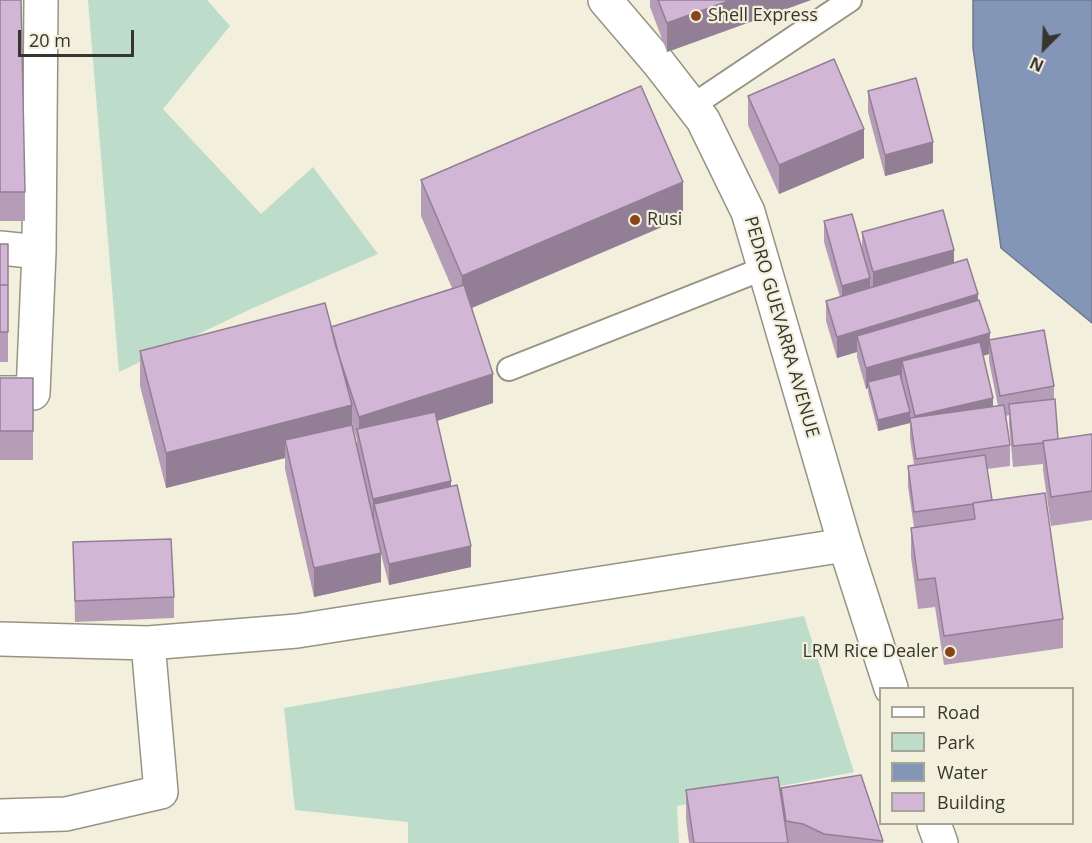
<!DOCTYPE html>
<html>
<head>
<meta charset="utf-8">
<style>
	body { margin:0 }
	#map { position:relative; width:1092px; height:843px; overflow:hidden; background:#f2efdd; font-family:"Open Sans",sans-serif }
	canvas { display:block }
	.legend { position:absolute; left:879px; top:687px; width:195px; height:138px; box-sizing:border-box; background:#f2efdd; border:2px solid #a7a597; margin:0; padding:8px 10px; list-style:none; font-size:18px; color:#36352e }
	.legend li { display:flex; align-items:center; gap:12px; height:30px }
	.legend b { width:30px; border:2px solid #a7a597 }
	.north { position:absolute; left:1014px; top:18px; width:60px; height:60px; -webkit-text-stroke:4px #f2efdd; paint-order:stroke; rotate:204deg; font-size:16px; font-weight:700; line-height:24px; text-align:center; color:#36352e }
	.north::after { content:''; display:block; margin:auto; width:21px; height:27px; background:#36352e; clip-path:polygon(50% 0,100% 100%,50% 72%,0 100%) }
	.scale { position:absolute; left:18px; top:30px; width:116px; height:27px; box-sizing:border-box; border:3px solid #36352e; border-top:0; padding-left:8px; font-size:18px; line-height:21px; white-space:nowrap; color:#36352e; -webkit-text-stroke:4px #f2efdd; paint-order:stroke }
</style>
</head>
<body>
<div id="map">
<canvas width="1092" height="843"></canvas>
<ul class="legend">
<li><b style="height:8px;background:#fff"></b>Road</li>
<li><b style="height:16px;background:#bedcca"></b>Park</li>
<li><b style="height:16px;background:#8496b7"></b>Water</li>
<li><b style="height:16px;background:#d2b6d5"></b>Building</li>
</ul>
<div class="north">N</div>
<div class="scale">20 m</div>
</div>
<script>
const context = document.querySelector('canvas').getContext('2d');
context.lineJoin = 'round';
function paint(path, color) { context.fillStyle = color; context.fill(path, 'evenodd'); }
function strokePath(path, color, width, dash) { context.strokeStyle = color; context.lineWidth = width; context.lineCap = dash ? 'butt' : 'round'; context.setLineDash(dash || []); context.stroke(path); }
function write(font, color, halo, rows, align = 'center') {
  context.font = font + ' "Open Sans",sans-serif'; context.lineWidth = 4.5; context.setLineDash([]); context.textBaseline = 'middle'; context.strokeStyle = halo; context.fillStyle = color; for (const [text, x, y, turn = 0] of rows) {
    context.save(); context.translate(x, y); context.rotate((+turn || 0) * Math.PI / 180); context.textAlign = isNaN(turn) ? turn : align; if (halo) context.strokeText(text, 0, 0); context.fillText(text, 0, 0); context.restore();
  }
}
paint(new Path2D(`
	M88,0H207L230,26L163,109L261,214L313,167L378,254L253,308L119,372Z
	M804,616L854,772L677,806L679,843H408V822L295,810L284,708Z`), '#bedcca');
const water = new Path2D(`
	M973,0H1092V323L1001,248L973,48Z`);
paint(water, '#8496b7');
strokePath(water, '#6d798e', 1.5);
const service = new Path2D(`
	M692,106L850,0
	M509,369L765,268`);
const minor = new Path2D(`
	M0,248L39,252
	M0,393H33L39,252L41,0
	M0,639L148,643L297,631L845,545
	M0,816L66,814L161,792L148,643`);
const secondary = new Path2D(`
	M605,0L658,62L703,120L748,212L845,545L891,688
	M934,824L941,843`);
strokePath(service, '#979484', 26);
strokePath(minor, '#979484', 36);
strokePath(secondary, '#979484', 36);
strokePath(service, '#fff', 22);
strokePath(minor, '#fff', 33);
strokePath(secondary, '#fff', 33);
paint(new Path2D(`
	M0,0L25,192V221H0Z
	M650,0H811L667,52L650,7Z
	M868,91L933,163L885,176L868,112Z
	M748,96L864,158L779,194L748,125Z
	M421,180L683,218L472,308L493,403L437,421L451,486L471,567L389,585L381,554V582L314,597L285,469V458L166,488L140,386V351L331,327L452,288L421,216ZM352,423L357,440V447L352,426Z
	M824,221L862,249V232L954,262L978,301L990,340L1054,386V400L1058,439L1092,434V520L1051,526L1043,470V464L1013,467L1009,424V415L1006,416L1010,445V466L987,469L992,500L1063,619V648L944,665L935,607L918,609L911,557V528L914,527L908,487V466L914,465L910,439V415V423L878,431L868,392V388L866,389L857,357V352L837,358L826,321V301L840,297L824,242ZM989,354V361L998,406L993,407L983,356Z
	M0,244H8V362H0Z
	M0,378H33V460H0Z
	M73,542L174,597V618L75,622Z
	M781,788L883,841V843H689L686,819V790L781,799Z`), '#b59db7');
paint(new Path2D(`
	M731,0H811L667,52V23Z
	M864,129V158L779,194V165Z
	M933,142V163L885,176V155Z
	M683,182V218L462,312V276Z
	M954,250V271L873,293V272Z
	M870,278V299L842,306V286Z
	M978,294V315L857,336V352L837,358V337Z
	M990,333L989,354L906,378L902,361V379L868,382V388L866,389V368Z
	M493,374V403L361,445L359,437V417Z
	M993,398V419L915,437V416Z
	M352,405V441L285,440V458L166,488V453Z
	M910,412V423L878,431V420Z
	M451,481V502L374,504V519L373,520V499Z
	M471,546V567L389,585V564Z
	M381,553V582L314,597V568Z`), '#937f95');
const building = new Path2D(`
	M0,0H21L25,192H0Z
	M658,0H731L667,23Z
	M834,59L864,129L779,165L748,96Z
	M916,78L933,142L885,155L868,91Z
	M641,86L683,182L462,276L421,180Z
	M943,210L954,250L873,272L862,232Z
	M852,214L870,278L842,286L824,221Z
	M0,244H8V287V285H0Z
	M967,259L978,294L837,337L826,301Z
	M0,285H8V332H0Z
	M464,285L493,374L359,417L336,347L331,327Z
	M979,300L990,333L866,368L857,336Z
	M325,303L352,405L166,453L140,351Z
	M1044,330L1054,386L1000,396L989,340Z
	M980,342L993,398L915,416L902,361Z
	M900,374L910,412L878,420L868,382Z
	M0,378H33V431H0Z
	M1055,399L1058,439L1043,441V443L1013,446L1009,404Z
	M1004,405L1010,445L916,459L910,418Z
	M435,412L451,481L373,499L357,429Z
	M352,425L381,553L314,568L285,440Z
	M1092,434V491L1051,497L1043,441Z
	M985,455L992,500L973,503V504L914,512L908,466Z
	M457,485L471,546L389,564L374,504Z
	M1045,493L1063,619L944,636L935,578L918,580L911,528L975,519L973,503Z
	M171,539L174,597L75,601L73,542Z
	M861,775L883,841L824,834L803,824L786,821L781,788Z
	M778,777L788,843H694L686,790Z`);
paint(building, '#d2b6d5');
strokePath(building, '#937f95', 1.5);
for (const [x, y, r, color] of [
	[696,16,6,"#88441a"],
	[635,220,6,"#88441a"],
	[950,652,6,"#88441a"]
]) { const dot = new Path2D(); dot.arc(x, y, r, 0, 2 * Math.PI); context.fillStyle = color; context.fill(dot); strokePath(dot, '#f2efdd', 2); }
write('18px', '#36352e', '#f2efdd', [
	["Shell Express",708,16],
	["Rusi",647,220],
	["LRM Rice Dealer",938,652,"right"]
], 'left');
write('18px', '#36352e', '#f2efdd', [
	["PEDRO GUEVARRA AVENUE",781,327,74]
]);
</script>
</body>
</html>
